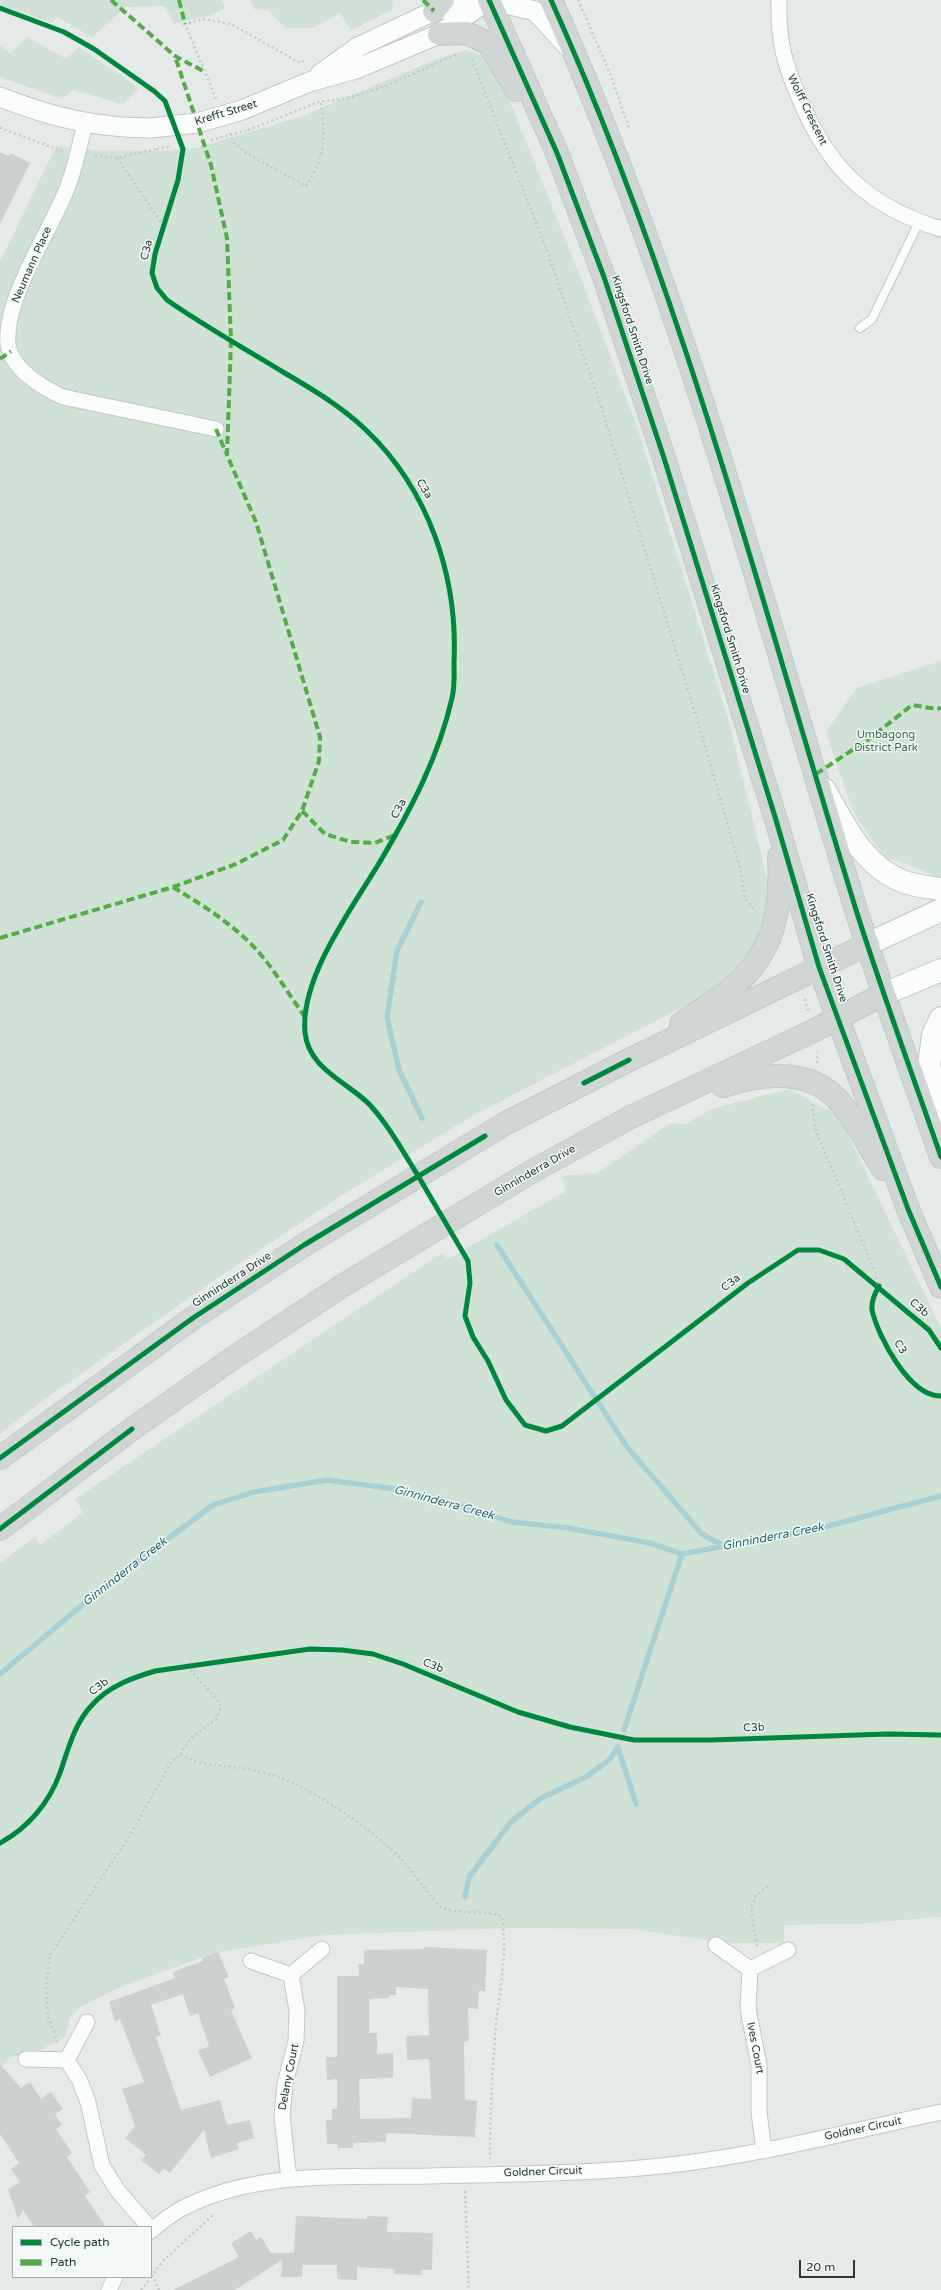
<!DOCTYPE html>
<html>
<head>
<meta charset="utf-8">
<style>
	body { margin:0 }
	#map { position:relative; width:941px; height:2290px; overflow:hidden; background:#e5eae8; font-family:"Varela Round",sans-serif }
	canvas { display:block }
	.legend { position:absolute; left:12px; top:2226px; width:140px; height:52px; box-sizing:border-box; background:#f3f9f6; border:1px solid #a0ada9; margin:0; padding:5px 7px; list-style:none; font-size:12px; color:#243c35 }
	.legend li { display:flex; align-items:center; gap:8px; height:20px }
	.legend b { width:20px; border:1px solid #a0ada9 }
	.scale { position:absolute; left:799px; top:2260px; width:56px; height:18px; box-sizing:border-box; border:2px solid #243c35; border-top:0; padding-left:5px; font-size:12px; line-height:14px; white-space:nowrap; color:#243c35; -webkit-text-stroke:3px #f3f9f6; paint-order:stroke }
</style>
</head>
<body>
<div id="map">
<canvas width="941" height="2290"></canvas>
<ul class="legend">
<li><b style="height:5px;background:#00873e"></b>Cycle path</li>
<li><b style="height:5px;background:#53ac45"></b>Path</li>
</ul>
<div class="scale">20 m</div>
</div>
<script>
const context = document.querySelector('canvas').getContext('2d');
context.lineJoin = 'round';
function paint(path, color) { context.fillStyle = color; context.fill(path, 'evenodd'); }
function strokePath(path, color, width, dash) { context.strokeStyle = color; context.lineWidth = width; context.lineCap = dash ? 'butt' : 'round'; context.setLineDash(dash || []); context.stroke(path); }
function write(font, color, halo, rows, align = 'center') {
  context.font = font + ' "Varela Round",sans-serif'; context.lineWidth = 3; context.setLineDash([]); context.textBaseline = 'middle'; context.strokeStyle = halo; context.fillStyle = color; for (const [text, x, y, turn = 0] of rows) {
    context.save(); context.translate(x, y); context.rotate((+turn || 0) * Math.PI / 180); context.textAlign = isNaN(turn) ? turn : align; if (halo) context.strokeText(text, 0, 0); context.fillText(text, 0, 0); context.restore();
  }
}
paint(new Path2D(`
	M0,0H222L225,8L212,15L174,24L165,6L126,7L92,37L57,17L52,23L0,5Z
	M250,0H393L392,10L351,30L340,13L313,28H285L268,10H255Z
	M28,37L66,59L79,47L139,88L123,104L72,90L62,99L0,77V45L10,53Z
	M465,50L483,56L500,77L585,289L638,430L729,721L768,883C773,937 757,958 716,990L474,1115L349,1191L216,1279L38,1404L0,1434V262L56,146L92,150L158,151L196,148L300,117L435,60Z
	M941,661V878H938L907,864L886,858L868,835L852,809L826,732L857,688Z
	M789,1089L839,1116L941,1328V1917L854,1924L784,1925V1943H726L629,1929L510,1928L327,1935L218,1952L125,1985L82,2006L71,2016L65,2037L35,2053L11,2057L0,2069V1563L35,1537L40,1545L83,1512L75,1499L442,1253L446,1260L566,1191L562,1176L597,1173L671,1123L685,1124L712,1109Z`), '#d0e2d5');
strokePath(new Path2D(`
	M421,902L397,951L387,1017L399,1070L422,1118
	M497,1245L627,1447L702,1534L722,1545
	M0,1674L105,1586L213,1505L254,1492L327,1480L396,1489L461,1506L512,1522L568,1528L650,1543L682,1554L817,1529L941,1496
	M624,1730L682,1554
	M618,1747L636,1804
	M465,1897L469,1877L511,1822L541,1798L586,1777L609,1760L618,1747`), '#a9d0d5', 5.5);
paint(new Path2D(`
	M0,152L9,156L10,153L30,163L0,224Z
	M424,1947L487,1950L485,1991H479L478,2009L468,2008L469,2041L464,2042L465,2100L477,2101L475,2137L386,2133V2142L353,2143V2148H338V2144H327L326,2120H332V2109H337V2079L327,2080L326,2057H337V1976H359L358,1964H364V1950L424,1949ZM396,1987L428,1989L429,2035L406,2036L407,2060L429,2059L431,2099L412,2098L411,2118L360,2119L359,2079L393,2078V2053L377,2054V2033H369V1999L390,1998V1995H396Z
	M218,1952L229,1977L224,1979L235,2008L231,2010L252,2058L210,2077L198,2051L209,2046L198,2013L190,2016L183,1994L151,2005L161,2036L156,2037L181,2110L220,2100L227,2125L250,2120L254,2138L237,2143L239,2149L211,2158L204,2130L170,2173L164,2168L159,2174L141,2160L146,2155L125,2138L135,2126L122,2089L144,2082L120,2019L115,2021L109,2002L175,1978L173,1972L203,1961L202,1958Z
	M0,2064L21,2088L30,2082L41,2099L51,2092L63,2109L55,2114L62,2125L56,2129L72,2153L67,2157L90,2192L85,2196L106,2227H34L23,2210L18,2219L8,2189L20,2182L11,2169L19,2163L0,2134Z
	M296,2216L367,2219V2216L388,2217L387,2232L433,2233L432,2270H421V2275L394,2274V2269L357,2267V2280L337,2279V2265H303L302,2277H281L282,2260L235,2290H173L239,2257L231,2243L251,2231L256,2240L261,2237L271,2253H294Z`), '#ccd1cf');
const service = new Path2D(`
	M860,328L872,319L919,222`);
const minor = new Path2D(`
	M779,0C778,42 784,62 800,100C829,169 869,207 941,229
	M85,124C79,146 75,170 66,191C49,233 4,299 8,344C11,369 43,388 63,397L216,429
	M716,1945L750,1969
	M251,1961L291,1975
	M87,2022L67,2060L80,2081L88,2102L102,2166L118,2191L149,2227
	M26,2059L67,2060
	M764,2151L759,2112V2065L748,2009L750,1969L788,1950
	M289,2179L282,2116L285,2084L296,2041L297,2011L291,1975L322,1949
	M151,2231C160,2223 170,2215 181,2209C257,2169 348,2178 431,2176C511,2174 592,2174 670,2165C762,2155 851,2131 941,2112
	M109,2290L115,2277`);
const tertiary = new Path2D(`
	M490,0L535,11L569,48
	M320,74L358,47L434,11L480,2
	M0,97C51,117 96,128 151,128
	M242,110L309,82L356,69L439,34L489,0`);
const secondary = new Path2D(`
	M824,789C843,822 863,866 902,881C914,886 928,887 941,889
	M868,944L941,910
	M884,994L941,970
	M941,1018L933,1035L929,1065L936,1099L941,1137`);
const primary = new Path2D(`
	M489,0L557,153L604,277L664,458L776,820L819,967L908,1209L941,1287
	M551,0C683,293 762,606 857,913C883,995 913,1076 941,1157
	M434,11L443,0
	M439,34L467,33L489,44L516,90
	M681,1024C697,1012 715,1001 731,989C774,953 782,911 779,857
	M723,1086C760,1074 808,1067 838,1100C856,1120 869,1147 883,1169
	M0,1458L193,1318L304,1245L508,1122L629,1060L868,944
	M0,1529L132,1429L236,1356L342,1286L531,1172L631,1117L813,1031L884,994`);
strokePath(service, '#c2c7c5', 10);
strokePath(minor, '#c2c7c5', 17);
strokePath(tertiary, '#c2c7c5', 21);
strokePath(secondary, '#c1c7c5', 24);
strokePath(primary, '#c1c9c7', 24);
strokePath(new Path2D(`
	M578,0L611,76L629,128
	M472,59L545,246L600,403L706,749L740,868L745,899L756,911
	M216,99L185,24L203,19L231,24L300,63L305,60
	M0,128L62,151
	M248,130L321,101C361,102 420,70 457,54
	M230,133L233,142L246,153L306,186C326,156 325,136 321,101
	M95,155L117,158L157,149
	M117,158L164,226
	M805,999L808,1011
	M817,1063V1052
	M812,1104L816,1131L875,1272L879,1286
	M180,1754L190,1739L216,1719L221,1707C214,1691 197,1682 188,1665
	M757,1946L751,1909L756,1895L771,1884
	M58,2042L48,2017L46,1990L50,1955L129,1837L170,1764L180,1754C201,1766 219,1765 241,1768C262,1771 286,1778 305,1789C339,1808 373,1831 400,1858C411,1868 432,1901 442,1907C459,1916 483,1909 501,1916C509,1947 499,1993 496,2025C492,2070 490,2114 490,2159
	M465,2191L469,2290
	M152,2275L159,2290
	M151,2277L163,2261L214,2214
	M141,2290L151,2277`), '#c2cac6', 2.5, [2, 3]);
strokePath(service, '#fbfcfc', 8);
strokePath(minor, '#fbfcfc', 15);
strokePath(tertiary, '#fbfcfc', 19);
strokePath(secondary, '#fbfcfc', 22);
strokePath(primary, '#cfd6d3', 22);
const tertiaryBridge = new Path2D(`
	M151,128L197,123L242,110`);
strokePath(tertiaryBridge, '#c2c7c5', 21, []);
strokePath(new Path2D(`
	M211,140L248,130
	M157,149L172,146`), '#c2cac6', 2.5, [2, 3]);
strokePath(tertiaryBridge, '#fbfcfc', 19);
strokePath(new Path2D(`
	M111,0L175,56L205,72
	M179,0L185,24
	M423,0L434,11
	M0,359L11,351
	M216,429L226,453
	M816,774L869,739L912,705L937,709L941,708
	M302,811L325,834L351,842L375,843L395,835
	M173,887C207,908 241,929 266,961C280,979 292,999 305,1017
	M0,938L173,887L236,864L283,840L302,811L319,761L320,737L256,522L227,455L231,341L227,238L211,165L175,56`), '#53ac45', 4, [8, 4]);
strokePath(new Path2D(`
	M489,0L557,153L604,277L664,458L776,820L819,967L908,1209L941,1287
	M551,0C683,293 762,606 857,913C883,995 913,1076 941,1157
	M0,8L64,32L94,49L154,91L165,101L183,149L178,180L155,254L152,273L157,288L167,300C204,326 244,348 283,372C312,389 341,406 366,430C429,490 458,577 454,662C454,674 455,686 452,698C439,756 411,809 381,860C353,907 300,977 305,1032C308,1069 348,1082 370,1105C389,1126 402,1150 417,1174C434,1203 451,1232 468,1261L470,1283L465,1316L473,1337L488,1361L506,1400L525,1425L546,1431L562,1426L748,1283L798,1250H819L844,1259L929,1330L941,1348
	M584,1083L629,1060
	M879,1286C875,1293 871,1302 872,1310C878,1337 910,1397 941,1396
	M0,1458L193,1318L304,1245L485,1136
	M0,1529L132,1429
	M0,1843C28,1828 49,1803 60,1773C68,1750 74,1724 92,1705C109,1686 132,1678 155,1671L310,1649L342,1650L373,1654L403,1664L518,1712L570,1727L634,1740H711L887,1734L941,1735`), '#00873e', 5);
write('11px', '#243c35', '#f3f9f6', [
	["Wolff Crescent",807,110,64],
	["Krefft Street",226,113,-17],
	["C3a",147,250,-76],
	["Neumann Place",32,265,-66],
	["Kingsford Smith Drive",632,330,72],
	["C3a",424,489,59],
	["Kingsford Smith Drive",730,639,73],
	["C3a",399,809,-62],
	["Kingsford Smith Drive",826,948,72],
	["Ginninderra Drive",535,1171,-30],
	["Ginninderra Drive",232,1280,-33],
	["C3a",731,1283,-38],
	["C3b",919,1308,41],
	["C3",900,1347,60],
	["C3b",433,1666,22],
	["C3b",99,1687,-37],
	["C3b",754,1728,-2],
	["Ives Court",755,2048,79],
	["Delany Court",289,2077,-79],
	["Goldner Circuit",863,2129,-12],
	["Goldner Circuit",543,2172,-2]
]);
write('11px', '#317047', '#f3f9f6', [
	["Umbagong",886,735],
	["District Park",886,748]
]);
write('italic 12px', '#226974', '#f3f9f6', [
	["Ginninderra Creek",444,1503,15],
	["Ginninderra Creek",773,1537,-11],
	["Ginninderra Creek",125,1572,-38]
]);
</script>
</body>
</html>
